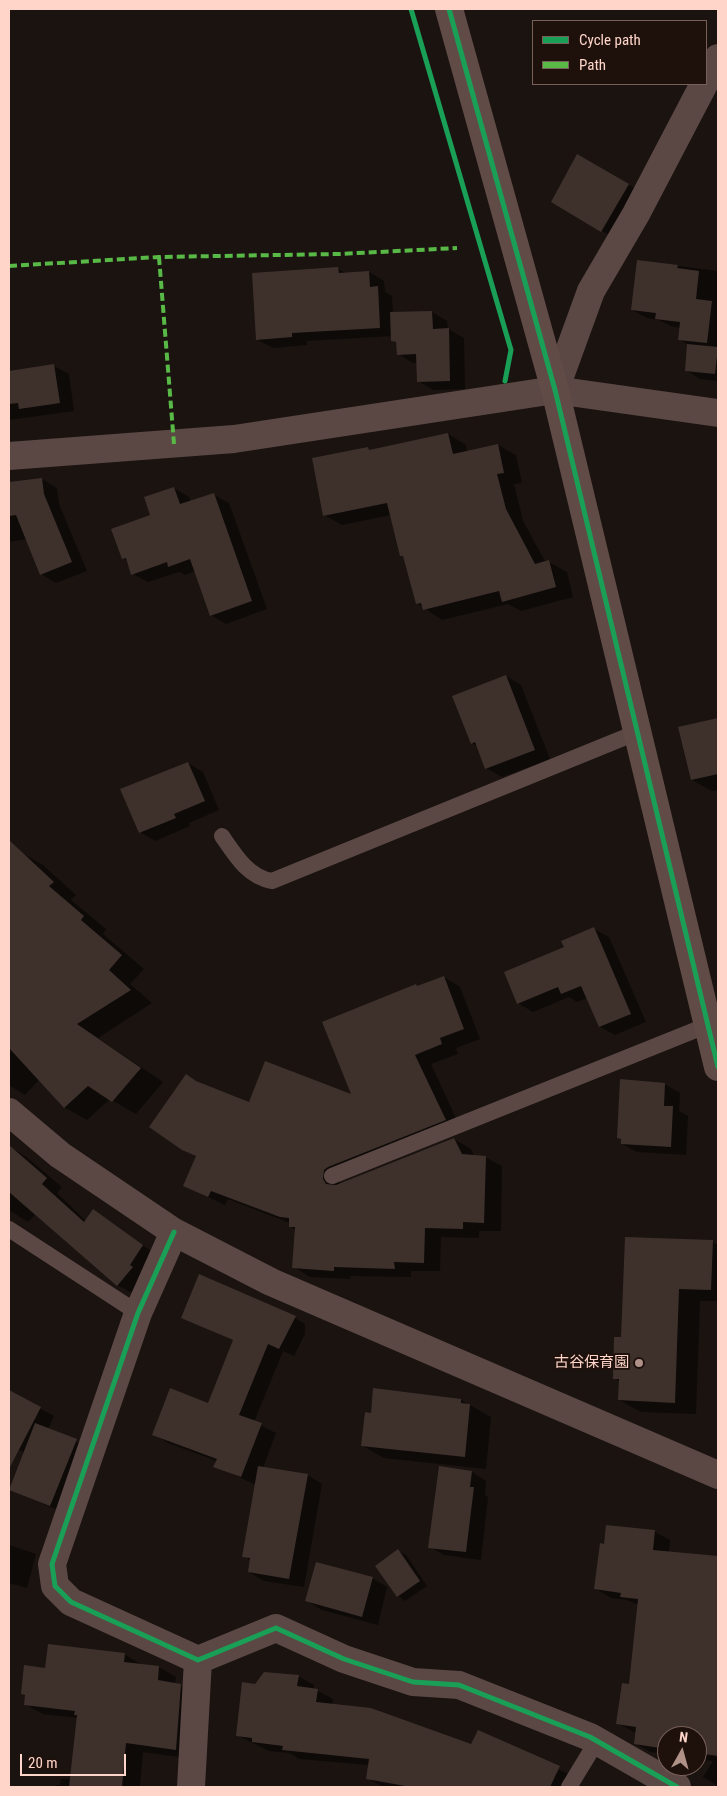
<!DOCTYPE html>
<html>
<head>
<meta charset="utf-8">
<style>
	body { margin:0 }
	#map { position:relative; width:727px; height:1796px; overflow:hidden; background:#1a1310; font-family:"Roboto Condensed",sans-serif }
	canvas { display:block }
	.frame { position:absolute; inset:0; border:10px solid #ffd5c9; pointer-events:none }
	.legend { position:absolute; left:532px; top:20px; width:175px; height:65px; box-sizing:border-box; background:#1e110c; border:1px solid #785f58; margin:0; padding:6px 9px; list-style:none; font-size:15px; color:#ffd5c9 }
	.legend li { display:flex; align-items:center; gap:10px; height:25px }
	.legend b { width:25px; border:1px solid #785f58 }
	.north { position:absolute; left:657px; top:1726px; width:50px; height:50px; box-sizing:border-box; background:#1e110c; border:1px solid #785f58; border-radius:50%; rotate:7deg; font-size:14px; font-weight:700; line-height:20px; text-align:center; color:#ffd5c9 }
	.north::after { content:''; display:block; margin:auto; width:18px; height:22px; background:#af9188; clip-path:polygon(50% 0,100% 100%,50% 72%,0 100%) }
	.scale { position:absolute; left:20px; top:1754px; width:106px; height:22px; box-sizing:border-box; border:2px solid #ffd5c9; border-top:0; padding-left:6px; font-size:15px; line-height:18px; white-space:nowrap; color:#ffd5c9; -webkit-text-stroke:4px #1e110c; paint-order:stroke }
</style>
</head>
<body>
<div id="map">
<canvas width="727" height="1796"></canvas>
<div class="frame"></div>
<ul class="legend">
<li><b style="height:6px;background:#1a9f57"></b>Cycle path</li>
<li><b style="height:6px;background:#58b947"></b>Path</li>
</ul>
<div class="north">N</div>
<div class="scale">20 m</div>
</div>
<script>
const context = document.querySelector('canvas').getContext('2d');
context.lineJoin = 'round';
function paint(path, color) { context.fillStyle = color; context.fill(path, 'evenodd'); }
function strokePath(path, color, width, dash) { context.strokeStyle = color; context.lineWidth = width; context.lineCap = dash ? 'butt' : 'round'; context.setLineDash(dash || []); context.stroke(path); }
function write(font, color, halo, rows, align = 'center') {
  context.font = font + ' "Roboto Condensed","Noto Sans JP",sans-serif'; context.lineWidth = 4; context.setLineDash([]); context.textBaseline = 'middle'; context.strokeStyle = halo; context.fillStyle = color; for (const [text, x, y, turn = 0] of rows) {
    context.save(); context.translate(x, y); context.rotate((+turn || 0) * Math.PI / 180); context.textAlign = isNaN(turn) ? turn : align; if (halo) context.strokeText(text, 0, 0); context.fillText(text, 0, 0); context.restore();
  }
}
paint(new Path2D(`
	M578,155L643,193L616,239L552,202Z
	M638,261L718,271V381L700,379L686,370L689,345L679,339L681,328L671,326L659,320L647,318L632,310Z
	M338,269L347,274L369,272L384,281L385,292L392,296L393,313L432,312L447,321L448,329L464,338L465,389L433,390L418,381V363H413L398,354V344L392,341V336L307,341V345L273,348L258,340Z
	M54,366L69,374L74,411L9,420V372Z
	M448,434L466,445L467,452L498,445L516,455L522,483L514,484L523,521L546,563L549,562L567,572L573,597L521,611L508,604L442,620L417,603L391,515L342,525L324,515L368,449L372,451Z
	M42,479L57,488L59,504L87,571L56,583L41,574L27,539L9,542V483Z
	M174,488L189,497L191,502L214,495L229,503L267,609L226,624L211,615L195,571L185,575L179,572L148,582L133,574L128,561L123,558Z
	M506,676L521,685L550,759L502,777L486,768L478,747L472,743Z
	M718,719V790L712,791L692,780L680,728Z
	M188,763L203,772L219,810L189,823L190,826L155,841L140,832Z
	M20,852L43,865L76,895L71,900L106,929L103,934L144,969L130,984L152,1003L98,1038L163,1082L136,1114L110,1099L87,1120L64,1107L39,1080L25,1095L9,1085V853L15,857Z
	M594,929L609,937L646,1022L615,1035L600,1027L587,998L577,1002L569,997L533,1012L518,1003L566,948Z
	M444,977L460,987L480,1039L456,1048L458,1054L431,1064L461,1129L340,1180V1185L454,1139L471,1149L474,1156L485,1157L502,1166L501,1231H479V1238L441,1237L440,1271H411V1277L351,1276L350,1279L310,1277L294,1267L296,1230L290,1226V1223L228,1199L225,1205L185,1186L197,1157L183,1149L201,1084L250,1104L353,1096L418,987Z
	M665,1084L680,1093L679,1111L688,1116L686,1155L637,1152L622,1144V1140L618,1138Z
	M10,1147L25,1156L62,1187L57,1193L86,1221L100,1216L157,1255L132,1293L117,1285L36,1214L28,1222L9,1210Z
	M712,1242L718,1245V1301H700L696,1414L641,1412L619,1400L620,1382L614,1378L622,1339Z
	M290,1315L305,1324V1334L294,1356L283,1351L254,1422L276,1433L263,1468L307,1475L322,1484L304,1587L264,1581L249,1572L251,1561L244,1556L256,1485L215,1466L217,1461L168,1443L154,1434L209,1404L234,1341L182,1317Z
	M9,1392L54,1416L48,1429L90,1448L64,1513L10,1489L25,1453L9,1444Z
	M461,1400L491,1417L486,1469L384,1458L363,1446L372,1414Z
	M472,1472L486,1481L485,1495L488,1497L481,1560L444,1555L430,1547Z
	M607,1526L655,1532L670,1540L669,1553L718,1558V1741L710,1742L718,1747V1786L703,1777L713,1761L697,1759V1736H667V1754L650,1752L635,1743L636,1733L617,1723L630,1686L639,1605L627,1600L611,1598L596,1589Z
	M9,1545L36,1554L27,1588L9,1583Z
	M398,1551L406,1555L427,1586L405,1601L398,1596Z
	M372,1578L387,1587L378,1625L322,1610L307,1601Z
	M124,1654L142,1665L159,1667L176,1677L175,1684L198,1695L193,1759L143,1752L140,1787H56V1785H60L61,1779H71L78,1718L43,1714L25,1704L26,1696L22,1694L46,1669Z
	M298,1676L314,1685V1689L333,1699L332,1705L472,1746L478,1732L575,1777L570,1787H383L367,1778L369,1765L299,1759L290,1753L269,1751L237,1735L256,1685Z`), '#0007');
paint(new Path2D(`
	M577,154L629,184L601,232L551,202Z
	M637,260L678,265L677,268L699,271L696,299L712,301L707,343L678,340L680,322L655,319L656,313L631,310Z
	M338,267L339,273L369,271L370,287L378,286L380,328L292,333V337L256,340L252,273Z
	M432,311L433,329L449,328L450,381L417,382L416,354L397,355L396,342L391,341L390,312Z
	M687,344L718,347L715,374L685,371Z
	M54,364L60,403L19,409L18,403L9,404V371Z
	M448,433L453,454L498,444L504,473L497,474L506,509L535,564L549,560L556,587L502,602L499,591L423,610L421,603L416,604L403,556H400L387,503L323,516L312,458L368,447L369,450Z
	M42,478L44,494L72,562L40,575L16,515L9,516V482Z
	M174,487L180,504L214,493L252,601L210,616L190,559L168,567L167,562L131,575L126,558L122,559L111,529L150,515L144,497Z
	M506,675L535,750L485,769L475,742L471,744L452,696Z
	M718,718V774L691,780L678,727Z
	M188,762L205,801L174,814L176,818L139,833L120,789Z
	M9,840L54,882L49,886L84,916L81,920L122,955L109,970L131,990L77,1024L141,1068L112,1102L88,1086L64,1108L9,1048Z
	M594,927L631,1014L599,1027L581,986L561,994L558,987L517,1004L504,972L564,947L561,941Z
	M444,976L464,1029L440,1038L442,1044L415,1055L446,1120L328,1167L324,1170L323,1179L326,1184L336,1185L454,1138L462,1154L486,1156L484,1223L463,1222V1229L425,1228L424,1263L394,1262L395,1269L334,1267V1271L292,1268L295,1227H289V1218L280,1217L211,1191L208,1197L183,1186L196,1156L182,1150L149,1127L186,1074L196,1081L249,1102L265,1061L351,1094L322,1022L416,984L417,986Z
	M620,1079L665,1083L664,1106H673L671,1147L621,1144V1139L617,1138Z
	M9,1145L47,1178L42,1184L84,1222L93,1209L143,1245L130,1265L133,1267L117,1286L9,1192Z
	M625,1237L713,1240L711,1290L679,1289L675,1403L618,1400L619,1379H613L614,1337H621Z
	M199,1274L296,1316L279,1349L268,1344L239,1415L262,1423L241,1477L213,1467L217,1459L152,1435L170,1388L208,1403L233,1340L181,1318Z
	M373,1388L461,1399V1403L470,1404L465,1457L361,1446L365,1412L371,1413Z
	M9,1390L41,1407L9,1469Z
	M35,1423L77,1439L50,1506L9,1490Z
	M258,1466L308,1474L289,1579L248,1572L250,1558L242,1557Z
	M439,1466L472,1471L470,1487H474L466,1552L428,1548Z
	M606,1525L655,1530L653,1550L718,1556V1756L697,1753V1736H667V1749L634,1744L636,1727L616,1724L622,1683L629,1684L638,1599L620,1597L621,1593L594,1589L600,1543L604,1544Z
	M398,1549L420,1581L397,1597L375,1566Z
	M316,1562L373,1577L362,1617L305,1601Z
	M48,1644L125,1653L124,1662L159,1666L158,1680L181,1684L176,1750L126,1743L122,1787H69L77,1715H74L75,1711L24,1705L25,1695L21,1694L24,1665L45,1668Z
	M264,1672L299,1675L297,1686L318,1689L316,1702L371,1708L471,1744L478,1730L560,1766L550,1787H411L366,1779L369,1759L282,1750L283,1746L252,1742V1738L236,1736L242,1682L255,1684Z`), '#3e312c');
strokePath(new Path2D(`
	M222,836C235,855 248,877 272,881L638,732
	M332,1176L708,1025
	M9,1229L138,1313
	M569,1787L597,1741`), '#5b4844', 16);
strokePath(new Path2D(`
	M706,81L718,58
	M555,390L591,291L636,214L704,84
	M9,456L234,439L555,390L718,413
	M9,1112L60,1155L174,1232L271,1282L718,1475
	M174,1232L138,1313L52,1564L55,1586L71,1602L198,1660L276,1628L344,1659L413,1682L459,1685L590,1737L677,1787
	M191,1787L198,1660`), '#5b4844', 28);
strokePath(new Path2D(`
	M449,9L555,390L718,1067`), '#614b47', 28);
strokePath(new Path2D(`
	M159,257L174,444
	M9,266L159,257L339,254L457,248`), '#58b947', 4, [8, 4]);
strokePath(new Path2D(`
	M411,9L511,350L505,381
	M449,9L555,390L718,1067
	M174,1232L138,1313L52,1564L55,1586L71,1602L198,1660L276,1628L344,1659L413,1682L459,1685L590,1737L677,1787`), '#1a9f57', 5);
for (const [x, y, r, color] of [
	[639,1363,5,"#af9188"]
]) { const dot = new Path2D(); dot.arc(x, y, r, 0, 2 * Math.PI); context.fillStyle = color; context.fill(dot); strokePath(dot, '#1e110c', 2); }
write('15px', '#ffd5c9', '#1e110c', [
	["古谷保育園",629,1363]
], 'right');
</script>
</body>
</html>
